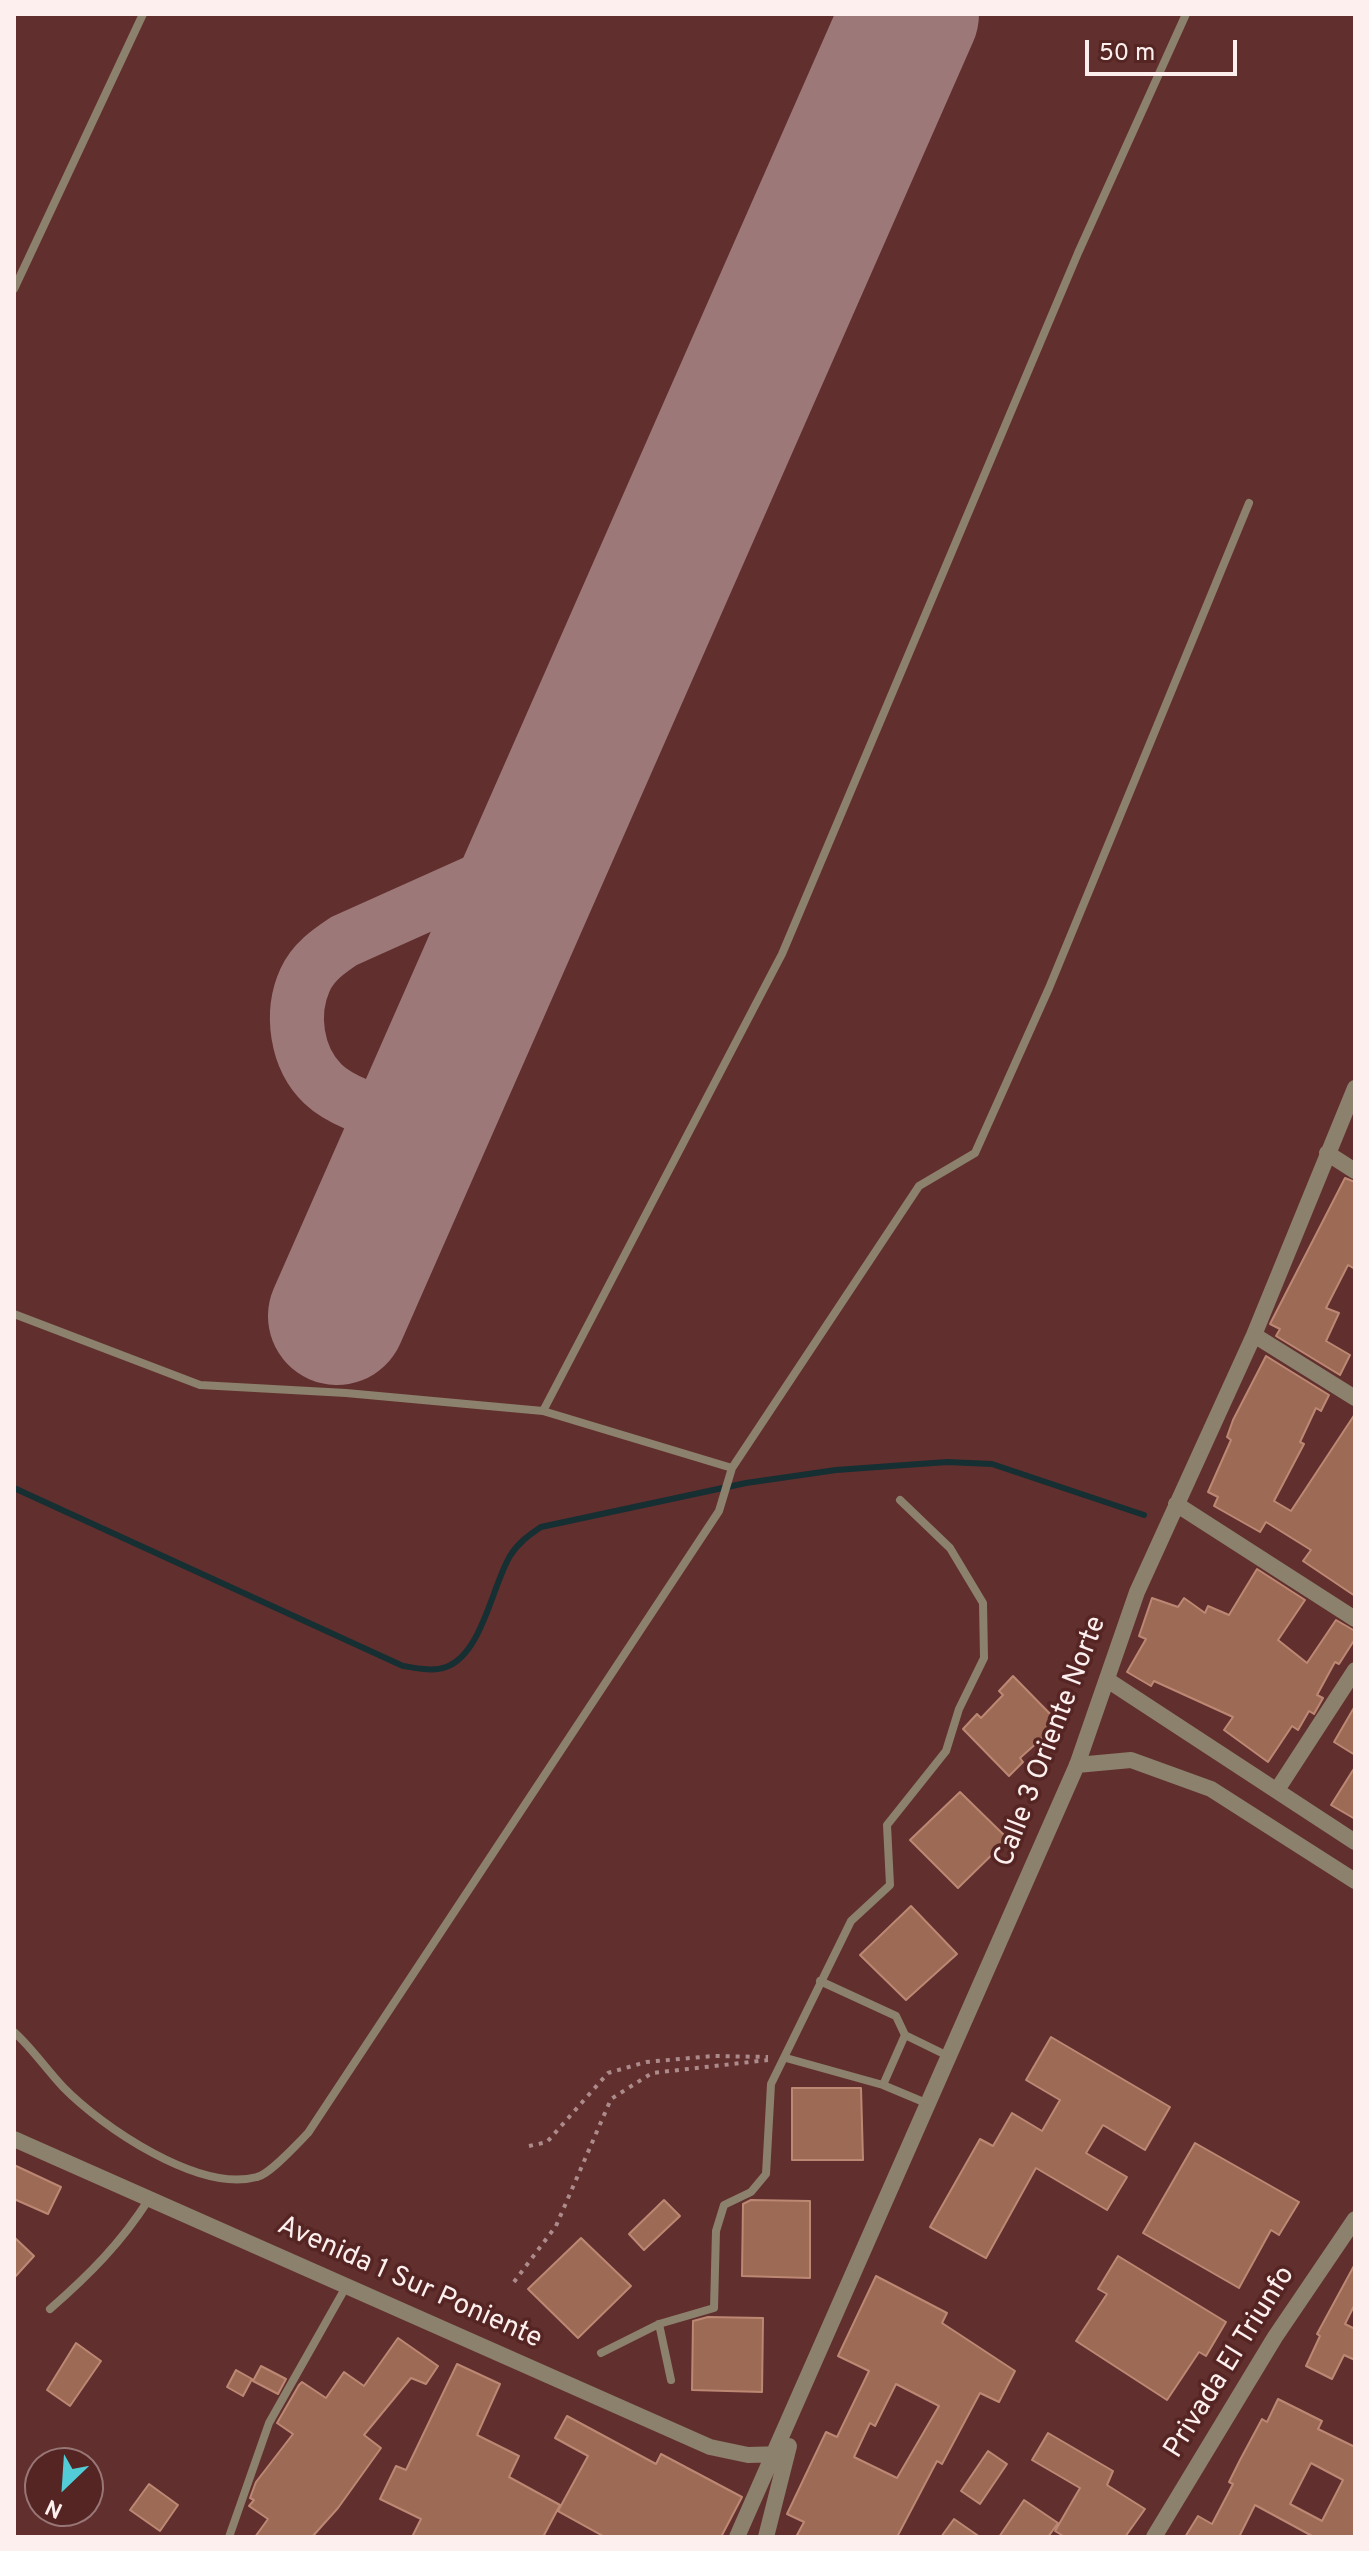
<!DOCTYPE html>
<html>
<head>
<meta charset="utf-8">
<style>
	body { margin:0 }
	#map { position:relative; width:1369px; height:2551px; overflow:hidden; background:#612f2e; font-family:Overpass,sans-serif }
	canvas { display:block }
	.frame { position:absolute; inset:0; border:16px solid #fcefee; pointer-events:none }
	.north { position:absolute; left:24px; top:2447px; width:80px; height:80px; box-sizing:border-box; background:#552524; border:2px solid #987675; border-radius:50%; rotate:205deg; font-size:22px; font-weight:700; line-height:32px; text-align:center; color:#fcefee }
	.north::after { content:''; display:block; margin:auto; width:28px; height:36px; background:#52ccd6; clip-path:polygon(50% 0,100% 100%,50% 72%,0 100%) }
	.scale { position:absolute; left:1085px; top:40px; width:152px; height:36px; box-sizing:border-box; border:4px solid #fcefee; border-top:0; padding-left:10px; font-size:24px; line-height:28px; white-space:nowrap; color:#fcefee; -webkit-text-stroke:6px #552524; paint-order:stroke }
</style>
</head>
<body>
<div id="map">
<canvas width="1369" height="2551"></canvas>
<div class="frame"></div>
<div class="north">N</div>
<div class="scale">50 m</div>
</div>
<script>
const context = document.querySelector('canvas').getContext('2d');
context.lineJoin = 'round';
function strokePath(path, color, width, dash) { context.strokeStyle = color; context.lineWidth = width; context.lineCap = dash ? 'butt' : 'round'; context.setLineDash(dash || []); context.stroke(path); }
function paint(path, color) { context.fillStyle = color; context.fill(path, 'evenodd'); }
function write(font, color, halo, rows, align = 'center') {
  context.font = font + ' Overpass,sans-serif'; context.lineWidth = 7; context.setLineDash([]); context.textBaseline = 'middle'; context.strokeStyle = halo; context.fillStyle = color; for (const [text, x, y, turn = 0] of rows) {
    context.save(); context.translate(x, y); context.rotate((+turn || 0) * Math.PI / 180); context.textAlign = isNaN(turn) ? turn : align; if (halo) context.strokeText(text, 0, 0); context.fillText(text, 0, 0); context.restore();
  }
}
strokePath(new Path2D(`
	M14,1488L403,1666C416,1668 433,1672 446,1667C482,1654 492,1586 510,1556C518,1543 529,1535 541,1527L746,1483L836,1470L947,1462L992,1464L1144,1515`), '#152f32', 6);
strokePath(new Path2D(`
	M420,1126C390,1115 346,1106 323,1084C296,1058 290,1013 305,980C313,962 329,951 344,941L540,853`), '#9c7978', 54);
strokePath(new Path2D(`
	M337,1316L910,14`), '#9c7978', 138);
const building = new Path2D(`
	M1345,1178L1355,1182V1269L1348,1265L1326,1308L1339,1313L1326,1341L1350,1355L1340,1375L1276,1336L1280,1329L1270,1324Z
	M1266,1356L1329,1395L1321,1411L1316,1408L1300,1442L1304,1444L1274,1501L1291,1511L1355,1414V1596L1303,1561L1311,1550L1266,1522L1260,1532L1214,1506L1218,1497L1208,1492L1231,1440L1227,1437L1233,1420Z
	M1257,1569L1305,1600L1278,1640L1307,1663L1336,1620L1355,1631V1639L1339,1664L1335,1662L1317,1695L1323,1698L1314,1714L1309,1711L1298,1730L1292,1726L1268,1762L1224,1730L1233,1717L1154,1681L1151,1686L1127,1672L1146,1639L1139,1636L1152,1598L1178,1607L1184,1598L1205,1613L1208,1606L1229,1615Z
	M1013,1676L1059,1723L1020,1758L1023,1762L1009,1776L963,1729L977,1714L981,1718L1003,1695L999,1691Z
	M1355,1706V1755L1334,1742Z
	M1355,1767V1819L1331,1805Z
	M960,1792L1008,1839L958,1888L910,1840Z
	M911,1906L957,1954L906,2000L860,1955Z
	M1051,2037L1170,2107L1145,2150L1103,2125L1086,2153L1127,2177L1107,2210L1036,2168L986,2258L930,2227L980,2139L993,2146L1012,2113L1042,2131L1060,2100L1026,2080Z
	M792,2088H861L863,2160H792Z
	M1195,2143L1299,2202L1279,2235L1271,2230L1239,2288L1143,2233Z
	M14,2165L61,2187L48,2214L14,2199Z
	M664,2200L680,2216L644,2250L629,2234Z
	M751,2200L810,2201V2278L742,2276L743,2204Z
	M14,2237L34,2256L14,2278Z
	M581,2238L631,2286L578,2338L528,2289Z
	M1118,2256L1226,2322L1206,2356L1199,2352L1167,2400L1076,2341L1107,2294L1098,2289Z
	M1355,2264V2304L1345,2324L1355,2329V2360L1344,2355L1332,2379L1306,2366L1320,2336L1317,2334Z
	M876,2276L947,2313L942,2323L1015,2371L999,2402L980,2393L942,2464L937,2461L897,2537H796L804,2522L787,2514L826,2432L837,2437L869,2371L838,2356ZM896,2384L939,2406L897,2478L854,2457L870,2423L875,2426Z
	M708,2317L763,2318L762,2392L692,2390L693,2321Z
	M398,2338L438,2366L426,2384L411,2378L364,2435L381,2448L338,2508L312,2537H255L268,2519L249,2506L254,2500L250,2498L256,2482L293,2434L277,2423L299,2385L302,2382L326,2398L344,2372L364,2386Z
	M76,2343L101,2361L70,2406L47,2390Z
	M457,2364L500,2384L477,2435L519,2456L509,2477L560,2505L543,2537H412L421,2519L380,2499L396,2466L406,2470Z
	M261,2366L286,2379L278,2394L253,2381Z
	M236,2370L252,2379L243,2396L227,2387Z
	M1278,2399L1322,2421L1318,2429L1355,2447V2537H1314L1255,2505L1239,2537H1185L1198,2516L1212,2524L1233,2484L1229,2482L1240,2460L1262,2419L1267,2422ZM1311,2463L1343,2480L1322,2521L1290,2504Z
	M567,2416L656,2464L661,2454L742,2497L721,2537H605L558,2511L588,2456L555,2438Z
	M1048,2433L1113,2471L1107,2485L1145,2509L1125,2537H1065L1055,2531L1080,2488L1032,2460Z
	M988,2451L1007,2464L980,2504L961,2491Z
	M149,2484L178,2505L160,2531L130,2510Z
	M1024,2500L1058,2523L1048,2537H999Z
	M954,2519L980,2537H941Z`);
paint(building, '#9c6a55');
strokePath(building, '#bd8873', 2);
strokePath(new Path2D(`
	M529,2146L547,2142L608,2073L646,2062L713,2056L768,2057
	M514,2282L556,2226L611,2099L652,2073L768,2060`), '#ac8b8a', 4, [4, 6]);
strokePath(new Path2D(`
	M14,289L143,14
	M14,1314L200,1385L346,1393L543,1411L732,1468
	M543,1411L782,954L1078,253L1186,14
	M820,1981L896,2016L905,2035L948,2056
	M14,2032C32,2048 46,2069 63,2087C102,2127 199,2193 257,2177C270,2174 297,2144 308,2133L719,1511L732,1468L919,1186L975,1153L1049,988L1249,503
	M786,2058L883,2085L926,2103
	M883,2085L905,2035
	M50,2309C89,2275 121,2243 149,2199
	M659,2324L671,2380
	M601,2353L659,2324L714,2308L716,2231L724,2205L751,2192L766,2174L771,2084L851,1921L890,1885L887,1825L946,1751L959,1709L984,1658L983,1603L950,1548L900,1500
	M229,2537L269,2423L347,2285`), '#8c816c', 8);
strokePath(new Path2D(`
	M1327,1153L1355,1171
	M1254,1335L1355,1398
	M1176,1504L1355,1619
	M1109,1681L1355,1842
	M1077,1765L1137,1592L1254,1335L1355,1088
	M1277,1790L1355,1670
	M1154,2537L1275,2337L1355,2219`), '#8c816c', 16);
strokePath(new Path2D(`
	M14,2139L710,2447L748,2455L782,2454
	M737,2537L1077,1765L1131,1760L1211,1789L1355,1881
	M766,2537L789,2446`), '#8c816c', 16);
write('28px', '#fcefee', '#552524', [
	["Calle 3 Oriente Norte",1052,1742,-69],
	["Avenida 1 Sur Poniente",409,2284,24],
	["Privada El Triunfo",1231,2363,-58]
]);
</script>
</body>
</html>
